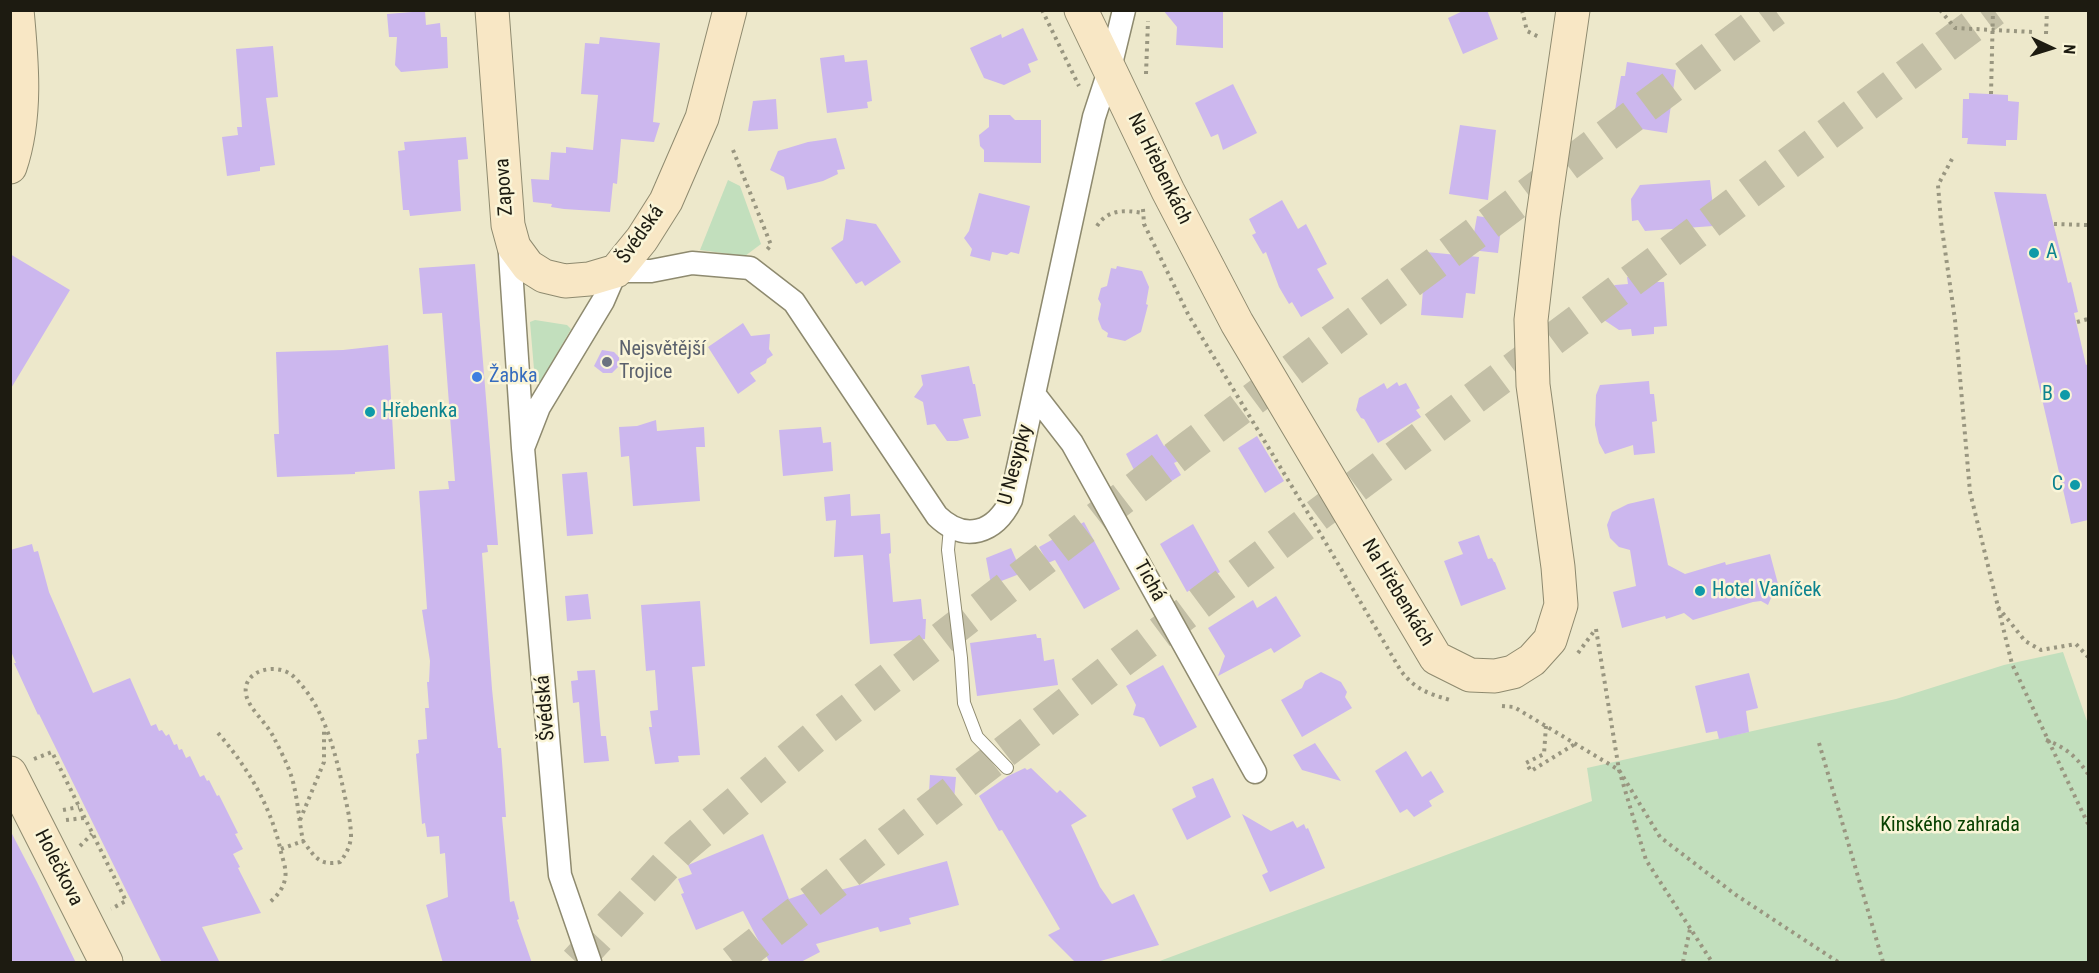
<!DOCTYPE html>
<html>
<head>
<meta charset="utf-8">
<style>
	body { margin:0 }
	#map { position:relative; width:2099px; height:973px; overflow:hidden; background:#ede8cb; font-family:"Roboto Condensed",sans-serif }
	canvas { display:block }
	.frame { position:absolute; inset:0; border:12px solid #1d1b11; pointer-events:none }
	.north { position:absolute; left:2021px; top:18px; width:60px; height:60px; -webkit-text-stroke:4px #faf5d8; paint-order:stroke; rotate:94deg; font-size:16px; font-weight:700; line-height:24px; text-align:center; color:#1d1b11 }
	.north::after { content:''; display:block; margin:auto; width:21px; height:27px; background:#1d1b11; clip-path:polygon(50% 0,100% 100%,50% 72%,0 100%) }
</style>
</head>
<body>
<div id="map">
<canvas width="2099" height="973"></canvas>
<div class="frame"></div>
<div class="north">N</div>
</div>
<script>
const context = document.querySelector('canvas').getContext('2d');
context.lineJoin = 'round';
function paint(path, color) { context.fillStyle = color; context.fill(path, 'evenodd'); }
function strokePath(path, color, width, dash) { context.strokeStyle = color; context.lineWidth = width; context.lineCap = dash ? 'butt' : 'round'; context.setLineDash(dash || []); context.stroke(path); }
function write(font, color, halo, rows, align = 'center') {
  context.font = font + ' "Roboto Condensed",sans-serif'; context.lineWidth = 5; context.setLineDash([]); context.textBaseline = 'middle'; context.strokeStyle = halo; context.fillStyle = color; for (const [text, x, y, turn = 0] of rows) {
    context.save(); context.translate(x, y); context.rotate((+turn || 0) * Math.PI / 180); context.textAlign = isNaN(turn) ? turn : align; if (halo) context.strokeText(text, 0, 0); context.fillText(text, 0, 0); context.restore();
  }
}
paint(new Path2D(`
	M728,180L740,186L761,244L745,256L700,250Z
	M535,320L567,325L571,329L540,383L535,381L530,322Z
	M2063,652L2088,724V962H1157L1592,801L1587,768L1896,699L2004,665Z`), '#c2dfbd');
paint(new Path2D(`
	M1163,10H1223V48L1176,45L1177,27Z
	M1465,10H1487L1498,39L1463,54L1448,18Z
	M425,11L426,25L440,23L441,37H447L448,68L401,72L395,65L397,37H389L387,14Z
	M1023,28L1038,60L1028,64L1031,72L1004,85L984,78L970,48L1001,34L1002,38Z
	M600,37L660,43L653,122L660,123L654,142L621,139L617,184L613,183L610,212L564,209L551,207L552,204L533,202L531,179L549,180L551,152L566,153V147L593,150L598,95L581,94L585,43L599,44Z
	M273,46L278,97L266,98L275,165L260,167V171L227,176L222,137L238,135L237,127H242L236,49Z
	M844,55L845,62L867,60L872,101L867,102L868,108L827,113L820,58Z
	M1627,62L1676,70L1667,133L1617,125L1619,111L1615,110L1621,76H1625Z
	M1233,84L1257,133L1223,150L1218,134L1211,137L1195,103Z
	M1969,93L2008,95V101L2019,102L2017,140H2006V146L1967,144L1968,138H1962L1963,99H1969Z
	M776,99L778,129L748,131L753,101Z
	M989,115H1010L1015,120H1041V163L984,162V150L980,146L979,135L989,127Z
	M1460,125L1496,130L1488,200L1449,194Z
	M466,137L468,159L458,160L461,211L410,216L409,210H403L400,175L398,151L405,150L404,142Z
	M836,138L845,169L837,170L838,174L823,181L787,190L784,177L770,170L778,151L808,142Z
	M1710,180L1713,207L1712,209L1713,226L1645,231L1638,220L1632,221L1631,199L1640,185Z
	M1994,192L2046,194L2068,283L2071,282L2078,312L2074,313L2086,365L2088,364V520L2071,524Z
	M979,193L1030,206L1019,254L1011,252L1007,255L992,252L990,261L970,256L972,249L964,238L969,231Z
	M1282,200L1298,229L1306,224L1327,264L1317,269L1334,298L1301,317L1292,302L1289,304L1279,287L1266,252L1263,254L1252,235L1256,233L1249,219Z
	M1477,216L1502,220L1498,253L1471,250Z
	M846,219L876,224L901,262L865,286L862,281L856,284L831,248L843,240Z
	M1426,252L1479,257L1475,294L1466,293L1463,318L1421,315Z
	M10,254L70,290L10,390Z
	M475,264L498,545H487L488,552L482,553L492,689L498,748H501L504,788L506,817H502L510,902L514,901L519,919L517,920L532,963H443L426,905L448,897L445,853L440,854L439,836L427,837L425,823L422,824L416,754L419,753L418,740L427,739L425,708H429L427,682H429L430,661L422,610L427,609L419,491L449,489L448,481H455L442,313L423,314L419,268Z
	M1117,266L1142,271L1149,287L1146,304L1148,305L1141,332L1125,341L1107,337L1108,333L1102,329L1098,319L1101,304L1098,299L1101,288L1107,286L1111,268L1116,269Z
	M1650,275V282H1664L1667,326L1654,327V334L1632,336L1631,329L1619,330L1604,320L1599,305L1604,294L1615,285L1628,284L1627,277Z
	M743,323L751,336L770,334L769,349L773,355L767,359L766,363L750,373L756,381L738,394L708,347Z
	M388,345L395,469L355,472V474L277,477L274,434H279L276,352L343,350Z
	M602,350L614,352L619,357V366L612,373H603L594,366Z
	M969,366L973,384H975L981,416L963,419L969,438L957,441H947L935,424L927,425L923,402L914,397L923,385L921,375Z
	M1649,381L1650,394H1654L1657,421L1652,422L1655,453L1634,455L1633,445L1605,454L1599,443L1595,425L1596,395L1600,385Z
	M1397,382L1399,386L1406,383L1420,408L1416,410L1421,417L1378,443L1364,419L1361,418L1356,410L1359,398L1384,383L1387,389Z
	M656,420L657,431L704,427L705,447H696L700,501L633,506L629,456L621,457L619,427L637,426Z
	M821,427L823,443L831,442L833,471L783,476L779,430Z
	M1157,434L1164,446L1170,443L1180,460L1174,463L1181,475L1150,495L1139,480L1126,454Z
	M1257,436L1284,481L1265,493L1238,448Z
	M587,472L593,534L567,536L562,474Z
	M850,494L851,516L880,514L881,534L890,533L891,553L889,554L893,602L921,599L923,619H926L925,639L870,644L863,555L834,557L836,520L826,521L824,497Z
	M1654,498L1668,565L1685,574L1725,562L1726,565L1770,554L1781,595L1771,598L1768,605L1761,601L1753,602L1693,620L1684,613L1666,619L1665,616L1622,628L1613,592L1636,586L1630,550L1619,547L1610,538L1607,525L1612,512L1628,504Z
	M1084,522L1120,589L1084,609L1055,560L1048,563L1039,547Z
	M1193,524L1220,572L1187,592L1160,544Z
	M1479,535L1488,559L1492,558L1494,562H1495L1506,589L1461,606L1444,561L1463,554L1458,542Z
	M32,544L34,552L38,551L49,592L93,693L130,678L151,726L156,724L159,731L162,730L166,736L169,734L174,745L177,744L179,750L182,749L186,758L190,756L200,777L204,775L207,781L209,780L217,796L219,795L238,833L235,834L243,849L233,854L240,867L238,868L261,913L202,927L220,963H162L39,714L38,715L14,663H16L10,649V550Z
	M1011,548L1022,573L991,585L986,558Z
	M588,594L591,619L567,621L565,596Z
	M1276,596L1301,636L1274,653L1271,648L1218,676L1225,656L1208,628L1253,600L1257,608Z
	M700,601L705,666L692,667L700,755L678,756L679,762L655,764L649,727H652L650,711L658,710L655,670L646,671L641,605Z
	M1036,634L1037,638H1041L1044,661L1054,659L1058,685L977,696L970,643Z
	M1163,665L1197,727L1160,747L1144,718L1133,715L1136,705L1126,686Z
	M595,670L601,736H606L609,761L584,763L579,702L573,703L571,681L578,680L577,671Z
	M1321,672L1341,682L1347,692L1345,697L1352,708L1302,737L1281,700L1302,688L1305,681Z
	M1749,673L1758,708L1746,711L1749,732L1719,739L1717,731L1706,733L1695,686Z
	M1315,743L1341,781L1302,770L1293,755Z
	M1406,751L1422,777L1431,771L1444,792L1429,801L1432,806L1414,817L1407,809L1400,813L1375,771Z
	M1025,768L1027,770L1031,768L1057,793L1060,790L1087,816L1071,825L1100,887L1112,904L1134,894L1159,945L1093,963H1076L1048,935L1060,929L1002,830L999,831L979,796L1008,776Z
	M930,775L956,777L953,812L928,810Z
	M1213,778L1231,817L1187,840L1172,809L1196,797L1192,787Z
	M1242,814L1271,831L1293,821L1297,828L1304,824L1306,829L1308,828L1325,868L1270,892L1262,875L1268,872Z
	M10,830L37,882L76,963H10Z
	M763,834L789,899L820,888L822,895L947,861L959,905L909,918L911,924L880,932L878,927L816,944L820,952L799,963H770L743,911L696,930L681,894L684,893L678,879L692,874L688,865Z`), '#ccb7ee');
strokePath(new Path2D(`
	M576,962L681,849L823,730L1189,447L1775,10
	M733,962L1110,670L1994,10`), '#c3bfa6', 33, [33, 16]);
const lane = new Path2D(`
	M950,527L948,550L961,658L964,703L977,737L1007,768`);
const street = new Path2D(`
	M509,239L523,448L560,875L590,962
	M1034,394L1072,443L1255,772
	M523,448L539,407L603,301L616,271H651L692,263L750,268L794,302L937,516C965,543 995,533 1011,500L1094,117L1110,68L1124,10`);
const secondary = new Path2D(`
	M492,10L508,225L514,247L528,266L544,276L565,281L589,279L616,271L642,239L666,201L702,118L730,10
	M1081,10L1168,191L1237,323L1436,658L1470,675L1495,676L1513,672L1532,660L1550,640L1561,605L1558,567L1533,385L1531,320L1543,216L1573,10
	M10,167C27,117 22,62 17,10
	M10,773L106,962`);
strokePath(lane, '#8e8a6f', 14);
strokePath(street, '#8e8a6f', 25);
strokePath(secondary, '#8e8a6f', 35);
strokePath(new Path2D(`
	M1042,10L1079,86
	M1522,10L1527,31L1539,37
	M1940,10L1955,28L2032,32
	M2046,34L2047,10
	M1146,74L1148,21
	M733,150L771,245L766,251
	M1952,159L1938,185L1941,222L1955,320L1970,492L2012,664L2088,824
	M1143,209L1144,224L1189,316L1317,528L1401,671C1416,690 1427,693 1450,700
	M2054,224L2088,225
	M1097,226C1108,209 1124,210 1143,213
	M2077,322L2088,319
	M1998,607L2025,641L2041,650L2076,644L2088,657
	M1596,629L1619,770L1646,860L1712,962
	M1578,653L1595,630
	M1502,706L1514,707L1619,770L1660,837L1736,895L1838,962
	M1546,726L1544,754L1526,763L1531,771L1575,744
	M218,733C248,768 271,806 281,852C283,860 287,870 285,879C283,889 277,896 270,902
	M2046,740C2065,747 2077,757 2088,774
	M1819,743L1883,962
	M34,759L52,752L126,901L111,909
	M63,810L79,807
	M66,820L84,818
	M300,820L324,762V731
	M80,846L92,834
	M281,849L303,841C315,857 319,866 340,862C346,854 350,847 351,837C351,824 348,810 345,797C336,755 325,706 293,676C276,661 238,671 247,698C251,710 267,724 273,736C280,750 289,766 293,782C298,801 299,821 303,841
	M1683,962L1690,929`), '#999680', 4, [3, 4.5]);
strokePath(lane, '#fff', 12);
strokePath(street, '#fff', 22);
strokePath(secondary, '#f8e7c5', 33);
strokePath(new Path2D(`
	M1991,94L1993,10`), '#999680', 4, [3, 4.5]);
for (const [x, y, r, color] of [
	[2034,253,6,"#0f9aa8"],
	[607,362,6,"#6b7280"],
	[477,377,6,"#3f7fe0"],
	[2065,395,6,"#0f9aa8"],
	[370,412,6,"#0f9aa8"],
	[2075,485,6,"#0f9aa8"],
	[1700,591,6,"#0f9aa8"]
]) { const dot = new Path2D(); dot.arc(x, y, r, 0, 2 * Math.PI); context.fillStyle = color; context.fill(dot); strokePath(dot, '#faf5d8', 2); }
write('20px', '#1d1b11', '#faf5d8', [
	["Na Hřebenkách",1159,169,64],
	["Zapova",505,187,-94],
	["Švédská",641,235,-55],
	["U Nesypky",1016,465,-75],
	["Tichá",1149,581,61],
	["Na Hřebenkách",1397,593,59],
	["Švédská",546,708,-95],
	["Holečkova",58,868,63]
]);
write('20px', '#0d838f', '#faf5d8', [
	["A",2046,253],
	["B",2053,395,"right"],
	["Hřebenka",382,412],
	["C",2063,485,"right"],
	["Hotel Vaníček",1712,591]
], 'left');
write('20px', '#5b616d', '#faf5d8', [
	["Nejsvětější",619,350],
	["Trojice",619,373]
], 'left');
write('20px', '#366cbe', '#faf5d8', [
	["Žabka",489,377]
], 'left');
write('20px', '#074000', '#faf5d8', [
	["Kinského zahrada",1950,826]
]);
</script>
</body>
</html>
